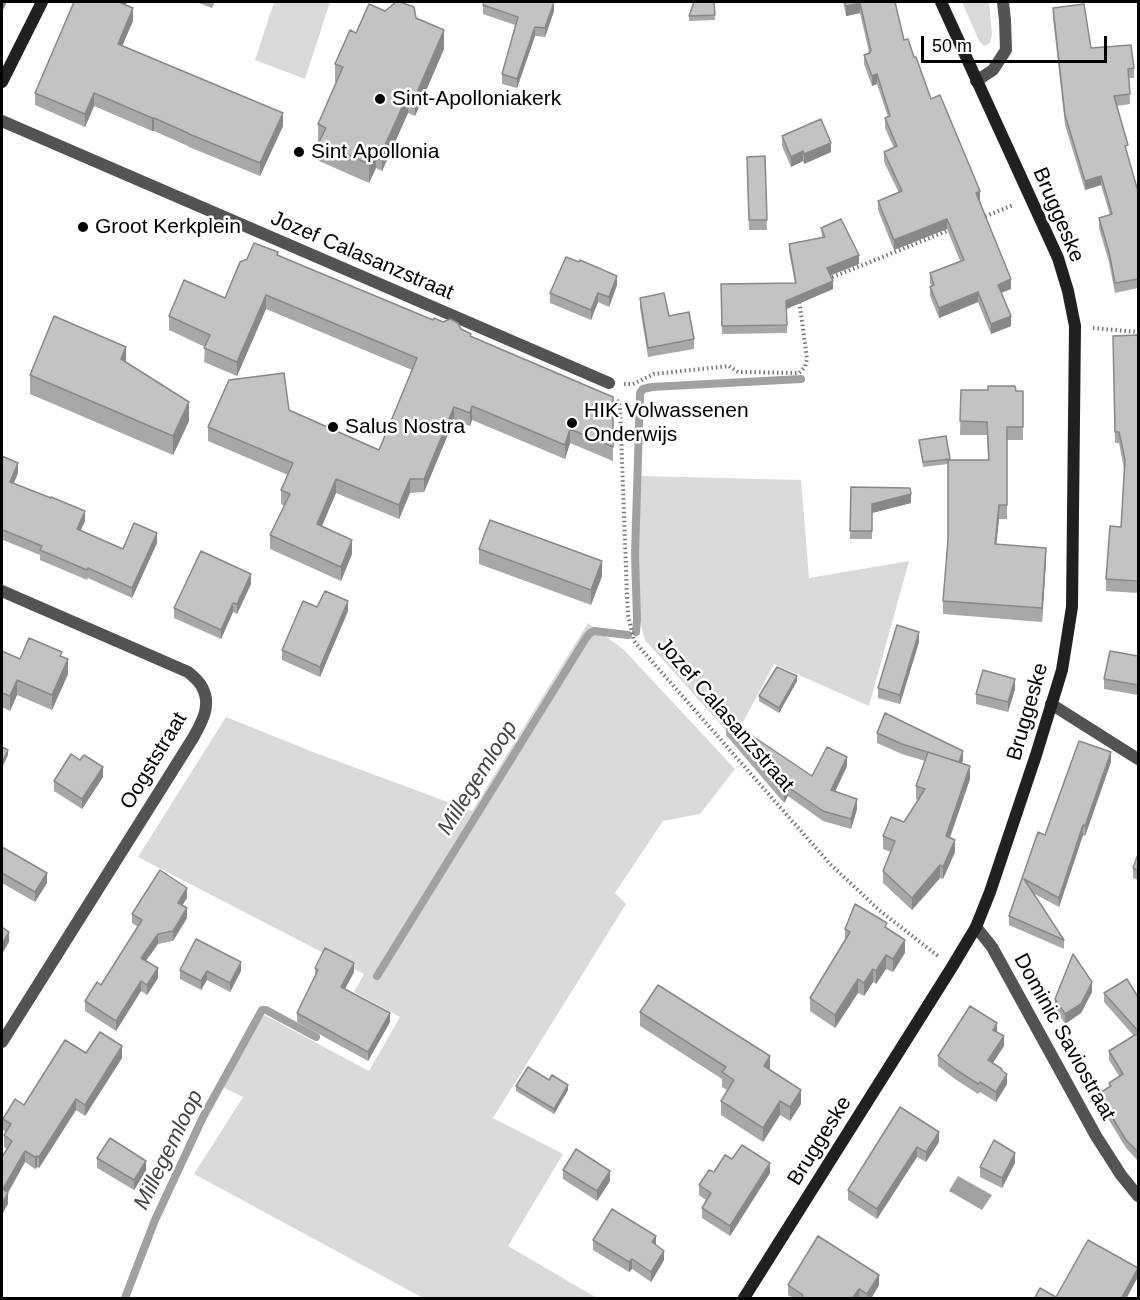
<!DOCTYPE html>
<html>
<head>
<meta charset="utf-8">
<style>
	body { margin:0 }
	#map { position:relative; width:1140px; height:1300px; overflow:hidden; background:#fff; font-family:Arial,sans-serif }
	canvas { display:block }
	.frame { position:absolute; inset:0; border:3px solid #000; pointer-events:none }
	.scale { position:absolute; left:921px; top:36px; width:186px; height:27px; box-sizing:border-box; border:3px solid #000; border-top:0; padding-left:8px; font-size:18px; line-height:21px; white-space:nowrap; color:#000; -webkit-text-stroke:4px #fff; paint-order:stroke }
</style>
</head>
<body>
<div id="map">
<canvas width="1140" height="1300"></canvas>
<div class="frame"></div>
<div class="scale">50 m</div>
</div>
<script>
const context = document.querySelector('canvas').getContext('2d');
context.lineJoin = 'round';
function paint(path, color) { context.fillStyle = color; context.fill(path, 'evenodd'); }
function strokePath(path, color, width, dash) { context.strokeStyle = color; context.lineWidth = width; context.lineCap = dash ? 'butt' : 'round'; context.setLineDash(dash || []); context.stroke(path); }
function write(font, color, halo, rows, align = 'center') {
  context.font = font + ' Arial,sans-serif'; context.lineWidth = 5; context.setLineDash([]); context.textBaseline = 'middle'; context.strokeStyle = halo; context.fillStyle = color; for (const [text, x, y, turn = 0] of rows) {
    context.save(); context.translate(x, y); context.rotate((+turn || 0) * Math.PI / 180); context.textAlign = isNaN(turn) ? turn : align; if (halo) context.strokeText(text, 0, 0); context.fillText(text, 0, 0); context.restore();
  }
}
paint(new Path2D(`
	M274,2H330L305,79L255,60Z
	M962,2H989L992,34L990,43L984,46L979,41Z
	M641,476L801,480L809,578L909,561L869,706L774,664L734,739L645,640L637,610Z
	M588,623L624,650L735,769L700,814L663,821L615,893L626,904L493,1118L563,1154L508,1246L597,1298H423L194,1174L243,1097L223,1087L264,1015L369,1071L400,1017L354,992L364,974L138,857L226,717L313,752L472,811Z`), '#dadada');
paint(new Path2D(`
	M958,1176L992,1195L982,1210L949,1191Z`), '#a1a1a1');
strokePath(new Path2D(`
	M636,632L637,619L635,555L640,393L643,389L652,387L801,379
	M377,976L586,638L590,633L594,631L628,635
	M125,1298L155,1220L203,1117L262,1010H266L316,1037`), '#a1a1a1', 8);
strokePath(new Path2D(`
	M981,218L1013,205
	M828,279L952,229
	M1093,328L1138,332
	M624,384H633L654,374L729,366L738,372L799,373L805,367L807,359L799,299
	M617,400L620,406L627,596L628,615L634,641L830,864L879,910L938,956`), '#757575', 4, [1.5, 3]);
strokePath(new Path2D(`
	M976,81L993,70L1006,50L1005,20L1003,2
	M2,121L609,383
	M2,591L188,672C193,676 199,681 202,687C212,705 202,722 193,738L2,1042
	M1051,704L1138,759
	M976,927L992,947L1096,1136L1121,1175L1138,1196`), '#535353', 12);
strokePath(new Path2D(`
	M2,82L42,2
	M744,1298L952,967L976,927L990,892L1036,755L1062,670L1072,607L1075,326L1068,291L1058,258L941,2`), '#202020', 12);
paint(new Path2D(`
	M196,2H215L212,8Z
	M714,2L715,20L689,21V16Z
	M843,2H895L904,40L914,57L931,99L980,201L1011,289L1001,293L1011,326L991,334L978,302L939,318L930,296V287L931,286L930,283V273L960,261L947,229L894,250L878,210V201L899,193L884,162V152L894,148L885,128V118L888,117L877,84L872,86L864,64V55L869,53V52L860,13L846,16Z
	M126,5L133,21L122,45L283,126L260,176L189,147L188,146L154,131H152L94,106L85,127L35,105V93Z
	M483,5L554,11L545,37L535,36L517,88L502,84V74L515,25L483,14Z
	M1053,8L1091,48L1134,68V78H1129L1130,104L1116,106L1128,155L1137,188H1138V288L1115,293L1109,262L1099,228V218L1110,215L1101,185L1085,190L1065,125L1053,18Z
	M385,11L416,18L444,49L415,116L408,113L382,171L376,168L369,183L319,161V144L318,143V124L336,83L335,82V64L356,33Z
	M782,136L831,152L804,164L803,161L791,167L782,146Z
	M765,156L767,230H749L747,157Z
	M821,228L859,264L830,275L833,289L787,309V333L722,334L721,284L795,283L789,252V244L822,237Z
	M278,256L433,320L461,329L471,336L613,397V461L570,443L565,459L472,420L470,426L454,420L424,492L410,493L399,519L336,493L322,526L352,554L341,581L270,549V535L284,506L281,504V490L288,475L208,441V427L289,410L379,450L412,370L266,309L237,376L204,362L205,347L169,330V316L225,298Z
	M617,285L609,307L598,302L591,320L550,303V293Z
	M640,298L669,316L694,339V349L648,357L640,308Z
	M1138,335V593L1106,591V579L1121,527L1124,469L1119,443H1115L1113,336Z
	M126,363L189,421L173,455L30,394V375Z
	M961,390L1023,391V440H1007V519H999L996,544L1046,561L1042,622L943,614V601L948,540V464L923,467L919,440L946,436L950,460H988L987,435H960Z
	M2,456L18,473L14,483L85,521L81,530L123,549L157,543L132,598L88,578L87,580L40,560V555L3,540Z
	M851,487L911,503L872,513V539H850Z
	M479,549L602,576L591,605L479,564Z
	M251,584L237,614L233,612L221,639L174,618V608Z
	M317,607L348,611L320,677L282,660V650Z
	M919,642L900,704L878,698V688Z
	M2,651L20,659L62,656L68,674L52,710L17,695L10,711L2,707Z
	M1138,656V695L1104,689V679Z
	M797,681L779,713L759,701V696Z
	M1015,689L1008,712L976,704V694Z
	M726,726L812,776L847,766L835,792L857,809L851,829L823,821L788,796L784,803L726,735Z
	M877,733L963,760L962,763L970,779L950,838L955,852L943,879L940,878L912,910L883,883V871L891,852L883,849V836L904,822L919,800L916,799V786L925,761L902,754L877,743Z
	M1111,762L1085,836L1083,835L1059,907L1033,893L1064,940V949L1009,925V916L1045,835Z
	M103,777L82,809L54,791V781Z
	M2,847L47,883L35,902L2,883Z
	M1138,854V880L1133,878V868Z
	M187,898L182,905L187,918L173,941L158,944L146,961L158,978L147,995L141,991L116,1031L85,1011V1001L101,985L138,927L132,923V914Z
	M887,928L905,953L893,972L886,969L876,984L873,982L864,996L858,993L835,1028L810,1011V998L845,941V929Z
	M315,968L354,972L345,989L390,1022L368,1061L297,1022V1013L315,976Z
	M180,970L241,971L230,992L207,980L201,990L180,979Z
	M1092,992L1081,1013L1065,1024L1055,1008V999Z
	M1104,993L1138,997V1161L1126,1148L1098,1102V1094L1109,1087V1083L1119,1076L1109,1060V1051L1134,1036L1104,1002Z
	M640,1012L770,1070L801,1104L790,1121L780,1115L763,1142L721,1115V1101L727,1090L722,1087V1079L640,1026Z
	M100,1032L122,1046V1058L85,1116L76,1110L39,1168L37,1167L35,1169L25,1162L8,1193V1204L2,1214V1157L7,1149L4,1147V1135L6,1132L3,1130V1119L15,1099L24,1105L65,1040L86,1053Z
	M997,1032L1004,1046L993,1063L1002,1071L1007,1084L996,1102L980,1092L978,1094L955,1079L938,1066V1056Z
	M549,1080L568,1090L554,1114L516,1091V1086Z
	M900,1107L939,1142L926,1162L917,1157L877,1219L848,1200V1190Z
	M97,1158L146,1171L134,1190L97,1168Z
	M732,1159L770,1173L730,1236L702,1218V1208L706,1200L699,1195V1185L714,1172Z
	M1015,1163L1002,1188L980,1177V1167Z
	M563,1170L610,1181L597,1201L563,1179Z
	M593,1240L656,1245L664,1260L651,1282L632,1269L629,1272L593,1250Z
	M788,1285H879L871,1299H794L788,1295Z`), '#a8a8a8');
paint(new Path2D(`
	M2,2H7L2,12Z
	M122,2H127L121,16V3Z
	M554,2V11L545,37V28Z
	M860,3V13L846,16V6Z
	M133,8V21L118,56V44Z
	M535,27V36L517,88V79Z
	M444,30V49L415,116V97Z
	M877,74V84L872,86V76Z
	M94,93V106L85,127V114Z
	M408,94V113L382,171V152Z
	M283,113V126L260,176V163Z
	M152,118H154V131H152Z
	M831,143V152L804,164V154Z
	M376,149V168L369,183V164Z
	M803,151V161L791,167V157Z
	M1101,176V185L1085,190V181Z
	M980,191V201L976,202V193Z
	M947,219V229L894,250V240Z
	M859,255V264L827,277V268Z
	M617,276V285L609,307V297Z
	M1011,279V289L998,294V285Z
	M833,281V289L786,309V301Z
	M978,292V302L939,318V308Z
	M598,293V302L591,320V310Z
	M266,295V309L237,376V362Z
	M1011,316V326L991,334V324Z
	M126,347V366L121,359Z
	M189,402V421L173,455V436Z
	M472,406V420L470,426V413Z
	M454,407V420L424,492V479Z
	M570,429V443L565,459V445Z
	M18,463V473L10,491V482Z
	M336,479V493L317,537V524Z
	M410,479V493L399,519V505Z
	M911,494V503L872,513V504Z
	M999,505V519L995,558V544Z
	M85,511V521L77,538V529Z
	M3,530V540L2,542V533Z
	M157,533V543L132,598V588Z
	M352,540V554L341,581V567Z
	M1046,548V561L1042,622V608Z
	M602,561V576L591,605V590Z
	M251,574V584L237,614V604Z
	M348,601V611L320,677V667Z
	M233,603V612L221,639V630Z
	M919,632V642L900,704V695Z
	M68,659V674L52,710V695Z
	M797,676V681L779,713V708Z
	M1015,679V689L1008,712V702Z
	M17,680V695L10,711V696Z
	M8,750V755L2,768V763Z
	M963,751V760L959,771V762Z
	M1111,752V762L1085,836V826Z
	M847,757V766L831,800V790Z
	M970,766V779L946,848V836Z
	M103,767V777L82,809V799Z
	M788,787V796L784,803V793Z
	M857,799V809L851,829V819Z
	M1083,825V835L1059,907V898Z
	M955,840V852L943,879V867Z
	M940,865V878L912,910V898Z
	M47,873V883L35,902V892Z
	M187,888V898L178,912V903Z
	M187,908V918L173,941V931Z
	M9,932V942L2,954V944Z
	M158,934V944L141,967V958Z
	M905,940V953L893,972V959Z
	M886,955V969L876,984V971Z
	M241,962V971L230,992V983Z
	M354,963V972L341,996V987Z
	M158,968V978L147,995V985Z
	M873,969V982L864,996V983Z
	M207,971V980L201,990V981Z
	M858,979V993L835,1028V1015Z
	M141,981V991L116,1031V1021Z
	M1092,982V992L1081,1013L1065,1024V1014Z
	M390,1013V1022L368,1061V1052Z
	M997,1023V1033L993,1030Z
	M1004,1036V1046L988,1070V1060Z
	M122,1046V1058L85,1116V1105Z
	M770,1056V1071L764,1066Z
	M1007,1074V1084L996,1102V1092Z
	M568,1085V1090L554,1114V1109Z
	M801,1090V1104L790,1121V1107Z
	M76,1099V1110L39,1168V1157Z
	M780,1101V1115L763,1142V1128Z
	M939,1132V1142L926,1162V1152Z
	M917,1147V1157L877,1219V1209Z
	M25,1151V1162L3,1201V1189Z
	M1015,1153V1163L1002,1188V1178Z
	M37,1156V1167L35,1169V1157Z
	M146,1161V1171L134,1190V1180Z
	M770,1163V1173L730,1236V1226Z
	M610,1171V1181L597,1201V1191Z
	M8,1193V1204L2,1214V1203Z
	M656,1236V1246L652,1242Z
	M664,1251V1260L651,1282V1272Z
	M632,1259V1269L629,1272V1262Z
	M1138,1268V1277L1126,1299H1121Z
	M879,1275V1285L871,1299H867V1294Z
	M859,1289V1299H852Z`), '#888');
const building = new Path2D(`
	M74,2H122L121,3L133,8L118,44L283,113L260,163L189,134L188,133L154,118H152L94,93L85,114L35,93Z
	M396,2H400L414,7L416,18L444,30L415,97L408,94L382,152L376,149L369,164L319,142L326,128L318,124L343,67L335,64L350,30L356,33L369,4L385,11Z
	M484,2H554L545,28L535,27L517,79L502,74L518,17L483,5Z
	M694,2H714L715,15L689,16Z
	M845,2H895L904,40L908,39L914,57H916L931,99L940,95L980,191L976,193L1011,279L998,285L1011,316L991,324L978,292L939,308L930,287L934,285L930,273L964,260L947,219L894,240L878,201L902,191L884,152L897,146L885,118L890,116L877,74L872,76L864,55L870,53L869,52L871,51L860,3L846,6Z
	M1084,4L1091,48L1131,45L1134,68L1128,69L1130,94L1114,96L1128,145L1125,146L1137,188H1138V279L1115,283L1109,252L1099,218L1112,214L1101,176L1085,181L1065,115L1053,8Z
	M821,119L831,143L804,154L803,151L791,157L782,136Z
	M765,156L767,220H749L747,157Z
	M841,219L859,255L827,268L833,281L786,301L787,325L722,326L721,284L796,283L789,244L825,237L821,228Z
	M254,243L278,252L277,255L433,320L434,318L443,322L450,319L458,323L461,329L471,334L470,336L613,397V447L570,429L565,445L472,406L470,413L454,407L424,479H410L399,505L336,479L317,524L352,540L341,567L270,535L290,494L281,490L293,463L208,427L229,380L284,373L289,410L379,450L417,358L266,295L237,362L204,348L210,335L169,316L184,280L225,298L240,262L247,259Z
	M566,257L579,262L580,260L617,276L609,297L598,293L591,310L550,293Z
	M664,293L669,316L689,312L694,339L648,348L640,298Z
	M54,316L126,347L121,359L189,402L173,436L30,375Z
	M1138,335V581L1106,579L1110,526L1121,527L1125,460L1119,432H1115L1113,336Z
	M988,386H1015L1016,391H1023V427H1007V505H999L995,544L1046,548L1042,608L943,601L948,540V460H989L987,422L960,421L961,390H988Z
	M946,436L950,459L923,462L919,440Z
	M2,456L18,463L10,482L51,498V497L85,511L77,529L123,549L134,523L157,533L132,588L88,568L87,570L40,550L42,546L3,530L2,533Z
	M851,487L910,488L911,494L872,504V531H850Z
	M490,520L602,561L591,590L479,549Z
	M201,551L251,574L237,604L233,603L221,630L174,608Z
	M325,591L348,601L320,667L282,650L303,601L317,607Z
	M897,625L919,632L900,695L878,688Z
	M29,638L62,652L60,656L68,659L52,695L17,680L10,696L2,693V651L20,659Z
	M1110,651L1138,656V685L1104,679Z
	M777,667L797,676L779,708L759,696Z
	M983,670L1015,679L1008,702L976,694Z
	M885,713L963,751L959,762L902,744L877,733Z
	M730,721L812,776L827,747L847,757L831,790L857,799L851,819L823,811L788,787L784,793L726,726Z
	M1079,741L1111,752L1085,826L1083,825L1059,898L1024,879L1064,940L1009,916L1038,832L1045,835Z
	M2,747L8,750L2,763Z
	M928,752L970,766L946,836L955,840L943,867L940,865L912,898L883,871L895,841L883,836L891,817L904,822L925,789L916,786Z
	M71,754L80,760L84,755L103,767L82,799L54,781Z
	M2,847L47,873L35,892L2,873Z
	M1138,854V871L1133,868Z
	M160,870L187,888L178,903L187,908L173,931L158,934L141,958L158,968L147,985L141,981L116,1021L85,1001L97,982L101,985L142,920L132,914Z
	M855,904L887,923L885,927L905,940L893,959L886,955L876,971L873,969L864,983L858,979L835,1015L810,998L850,932L845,929Z
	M2,927L9,932L2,944Z
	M196,939L241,962L230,983L207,971L201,981L180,970Z
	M325,948L354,963L341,987L390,1013L368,1052L297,1013L318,970L315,968Z
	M1073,954L1092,982L1081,1004L1065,1014L1055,999Z
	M1127,979L1138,997V1031L1104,993Z
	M658,985L770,1056L764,1066L801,1090L790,1107L780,1101L763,1128L721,1101L734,1080L722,1072L726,1067L640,1012Z
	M970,1006L997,1023L993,1030L1004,1036L988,1060L1002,1069L1001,1070L1007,1074L996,1092L980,1082L978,1084L955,1069L938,1056Z
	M100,1032L122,1046L85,1105L76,1099L39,1157L37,1156L35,1157L25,1151L3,1189L8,1193L2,1203V1157L12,1141L4,1135L11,1124L3,1119L15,1099L24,1105L65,1040L86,1053Z
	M1138,1033V1152L1126,1140L1098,1094L1111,1086L1109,1083L1123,1074L1109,1051Z
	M528,1067L549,1080L552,1075L568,1085L554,1109L516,1086Z
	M900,1107L939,1132L926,1152L917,1147L877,1209L848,1190Z
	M110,1138L146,1161L134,1180L97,1158Z
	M994,1140L1015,1153L1002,1178L980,1167Z
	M742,1145L770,1163L730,1226L702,1208L711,1193L699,1185L709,1170L714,1172L725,1155L732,1159Z
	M576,1149L610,1171L597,1191L563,1170Z
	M612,1209L656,1236L652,1242L664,1251L651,1272L632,1259L629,1262L593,1240Z
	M818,1236L879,1275L867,1294L859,1289L852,1299H801L803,1295L788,1285Z
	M1088,1240L1138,1268L1121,1299H1034L1040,1288L1056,1297Z`);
paint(building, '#c3c3c3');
strokePath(building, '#888', 1.5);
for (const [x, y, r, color] of [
	[380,99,6,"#000"],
	[299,152,6,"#000"],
	[83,227,6,"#000"],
	[572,423,6,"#000"],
	[333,427,6,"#000"]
]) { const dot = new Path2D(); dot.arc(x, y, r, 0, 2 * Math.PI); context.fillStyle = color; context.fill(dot); strokePath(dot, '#fff', 2); }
write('21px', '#000', '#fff', [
	["Sint-Apolloniakerk",392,99],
	["Sint Apollonia",311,152],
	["Groot Kerkplein",95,227],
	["HIK Volwassenen",584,411],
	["Onderwijs",584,435],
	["Salus Nostra",345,427]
], 'left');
write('21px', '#000', '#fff', [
	["Bruggeske",1058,215,67],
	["Jozef Calasanzstraat",362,256,23],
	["Bruggeske",1028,712,-74],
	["Jozef Calasanzstraat",725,715,49],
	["Oogststraat",154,761,-59],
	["Dominic Saviostraat",1064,1037,61],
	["Bruggeske",820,1141,-58]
]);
write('italic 22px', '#424242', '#fff', [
	["Millegemloop",478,778,-58],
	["Millegemloop",169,1150,-64]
]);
</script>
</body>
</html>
